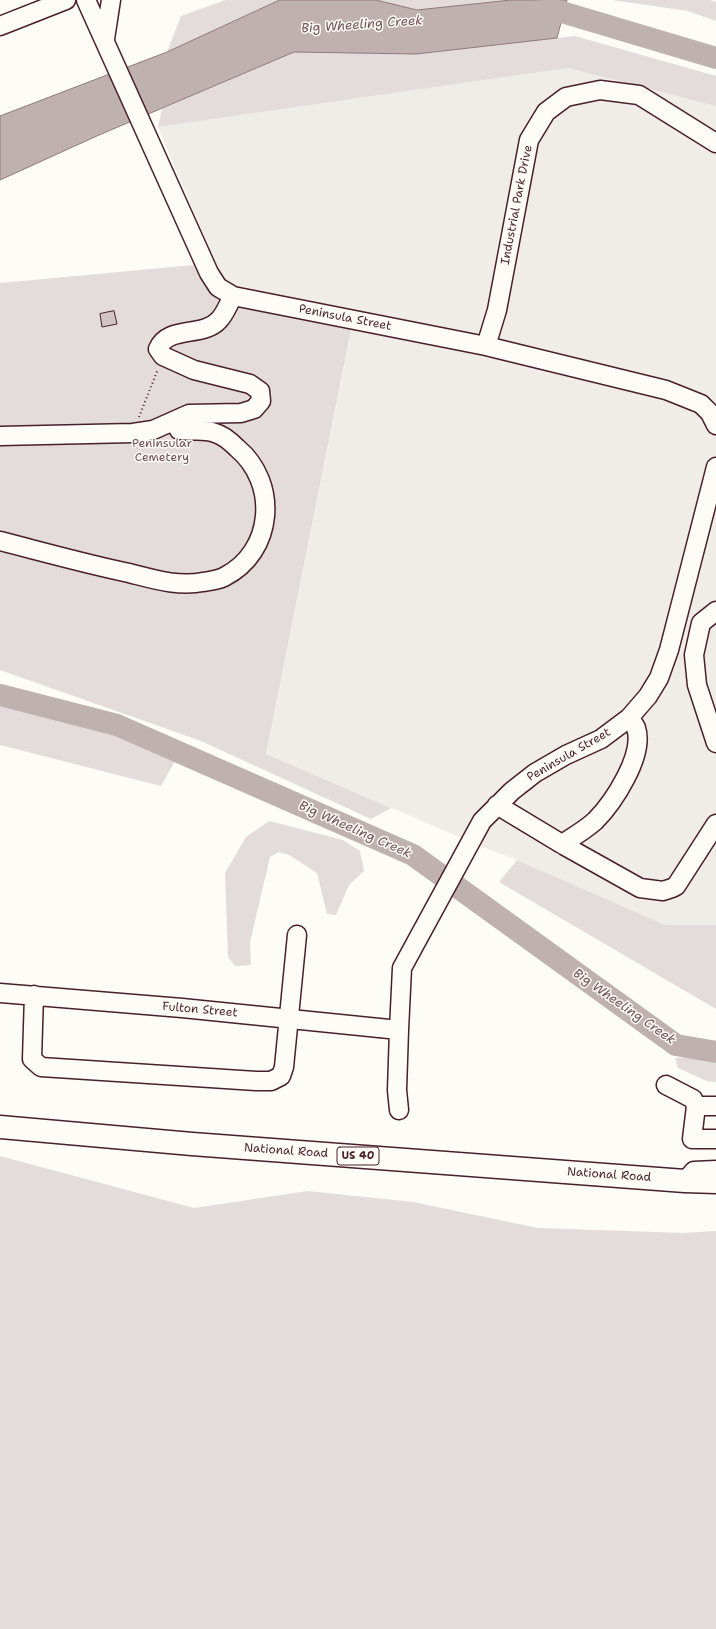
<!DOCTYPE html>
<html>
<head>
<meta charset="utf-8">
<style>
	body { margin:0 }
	canvas { display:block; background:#fdfcf7 }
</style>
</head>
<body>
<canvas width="716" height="1629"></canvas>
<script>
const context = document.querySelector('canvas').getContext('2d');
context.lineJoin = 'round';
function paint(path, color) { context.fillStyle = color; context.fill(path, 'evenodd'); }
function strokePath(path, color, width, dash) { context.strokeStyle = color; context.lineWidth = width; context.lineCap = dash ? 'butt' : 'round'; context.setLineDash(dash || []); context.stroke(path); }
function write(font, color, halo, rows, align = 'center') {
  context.font = font + ' "Shantell Sans",sans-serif'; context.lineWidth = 3; context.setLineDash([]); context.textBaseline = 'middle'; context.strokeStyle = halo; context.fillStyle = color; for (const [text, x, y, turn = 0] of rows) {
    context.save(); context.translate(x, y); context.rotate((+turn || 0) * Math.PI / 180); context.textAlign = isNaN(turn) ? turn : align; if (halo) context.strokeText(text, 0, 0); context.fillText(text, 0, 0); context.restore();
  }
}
paint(new Path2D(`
	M568,68L716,106V925H665L517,860L480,846L266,754L355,312L225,285L158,127Z`), '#f0ece8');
paint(new Path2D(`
	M226,0H280L167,52L181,16Z
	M376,0H511L417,10Z
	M612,0H710L716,2V21L688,11Z
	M575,36L716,76V106L568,68L158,127L162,109L294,52L416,54Z
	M194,265L206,287L234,306L351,330L266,754L391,808L371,819L201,741L0,670V283Z
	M0,704L86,723L176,759L161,786L0,745Z
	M269,821L343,840L360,851L364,871L349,885L336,915L327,914L317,873L289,855L279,852L270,857L250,942L251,965L235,966L228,957L225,873L246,837Z
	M517,860L665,925H716V1009L499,882Z
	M716,1056V1082L707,1081L678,1068L675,1058Z
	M0,1156L194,1208L308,1191L413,1202L538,1228L683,1233L716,1231V1629H0Z`), '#e3dcda');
const water = new Path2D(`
	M280,0H376L417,10L511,0H567L557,38L416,54L294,52L99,135L0,180V116L167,52Z`);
paint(water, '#c0b1b1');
strokePath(water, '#91777b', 1);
strokePath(new Path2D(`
	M534,12L555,10L716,58
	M0,695L117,725L413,855L676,1045L716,1052`), '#c0b1b1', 22);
const building = new Path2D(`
	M114,311L117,324L102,327L100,314Z`);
paint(building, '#d0c5c4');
strokePath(building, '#4a1f2b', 1);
const minor = new Path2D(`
	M86,0L209,273L218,287L233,296L486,346L666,390L701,404L710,413L716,425
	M0,26L66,0
	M105,39L111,0
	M486,346L497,310L529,140L546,112L566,97L600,90L639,95L716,143
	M0,436L133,433L153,430L189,414L241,413L254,409L261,401L260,391L250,384L194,370L163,356L158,349C168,325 203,338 219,320C225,314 229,303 233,296
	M0,541C43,552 86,564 129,573C153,579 178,587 203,582C210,581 218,580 224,577C274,552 279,483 237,448C231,442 223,435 215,433C203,428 190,432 179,430L174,421
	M716,611L701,623L694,655L697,685L716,743
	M497,805L565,846L640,888L663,891L672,888L676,886L716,824
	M562,844C573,837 585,830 595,821C613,803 645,755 636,728C635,725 631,721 629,718
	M0,993L182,1008L399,1030
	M34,995L32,1059L41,1067L256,1081H271L281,1076L284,1067L297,935
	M666,1085L693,1099L696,1106
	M716,1106H696L692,1139H716
	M399,1110L397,1090L399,1030L402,968L482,821L512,791L535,773L566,755L601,739L629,718L648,696L659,678L669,650L716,467
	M687,1179L694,1171L716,1170`);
const major = new Path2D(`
	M0,1127L192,1144L685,1181L716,1182`);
strokePath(minor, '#4a1f2b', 21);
strokePath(major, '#4a1f2b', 25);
strokePath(new Path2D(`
	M139,417L158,369`), '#4a1f2b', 2, [1, 3]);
strokePath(minor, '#fdfcf7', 18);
strokePath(major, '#fdfcf7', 22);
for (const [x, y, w] of [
	[358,1156,42]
]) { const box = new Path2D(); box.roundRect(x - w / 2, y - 9, w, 18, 3); context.fillStyle = '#fdfcf7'; context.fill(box); strokePath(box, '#4a1f2b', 1); }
write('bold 11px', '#4a1f2b', null, [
	["US 40",358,1156]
]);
write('12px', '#4a1f2b', '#fdfcf7', [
	["Industrial Park Drive",517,205,-79],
	["Peninsula Street",345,318,11],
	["Peninsula Street",569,755,-30],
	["Fulton Street",200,1010,5],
	["National Road",286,1151,4],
	["National Road",609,1175,4]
]);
write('12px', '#704e57', '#fdfcf7', [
	["Peninsular",162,444],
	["Cemetery",162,458]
]);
write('italic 13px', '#73525a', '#fdfcf7', [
	["Big Wheeling Creek",362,25,-4],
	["Big Wheeling Creek",355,830,24],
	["Big Wheeling Creek",624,1007,35]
]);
</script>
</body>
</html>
